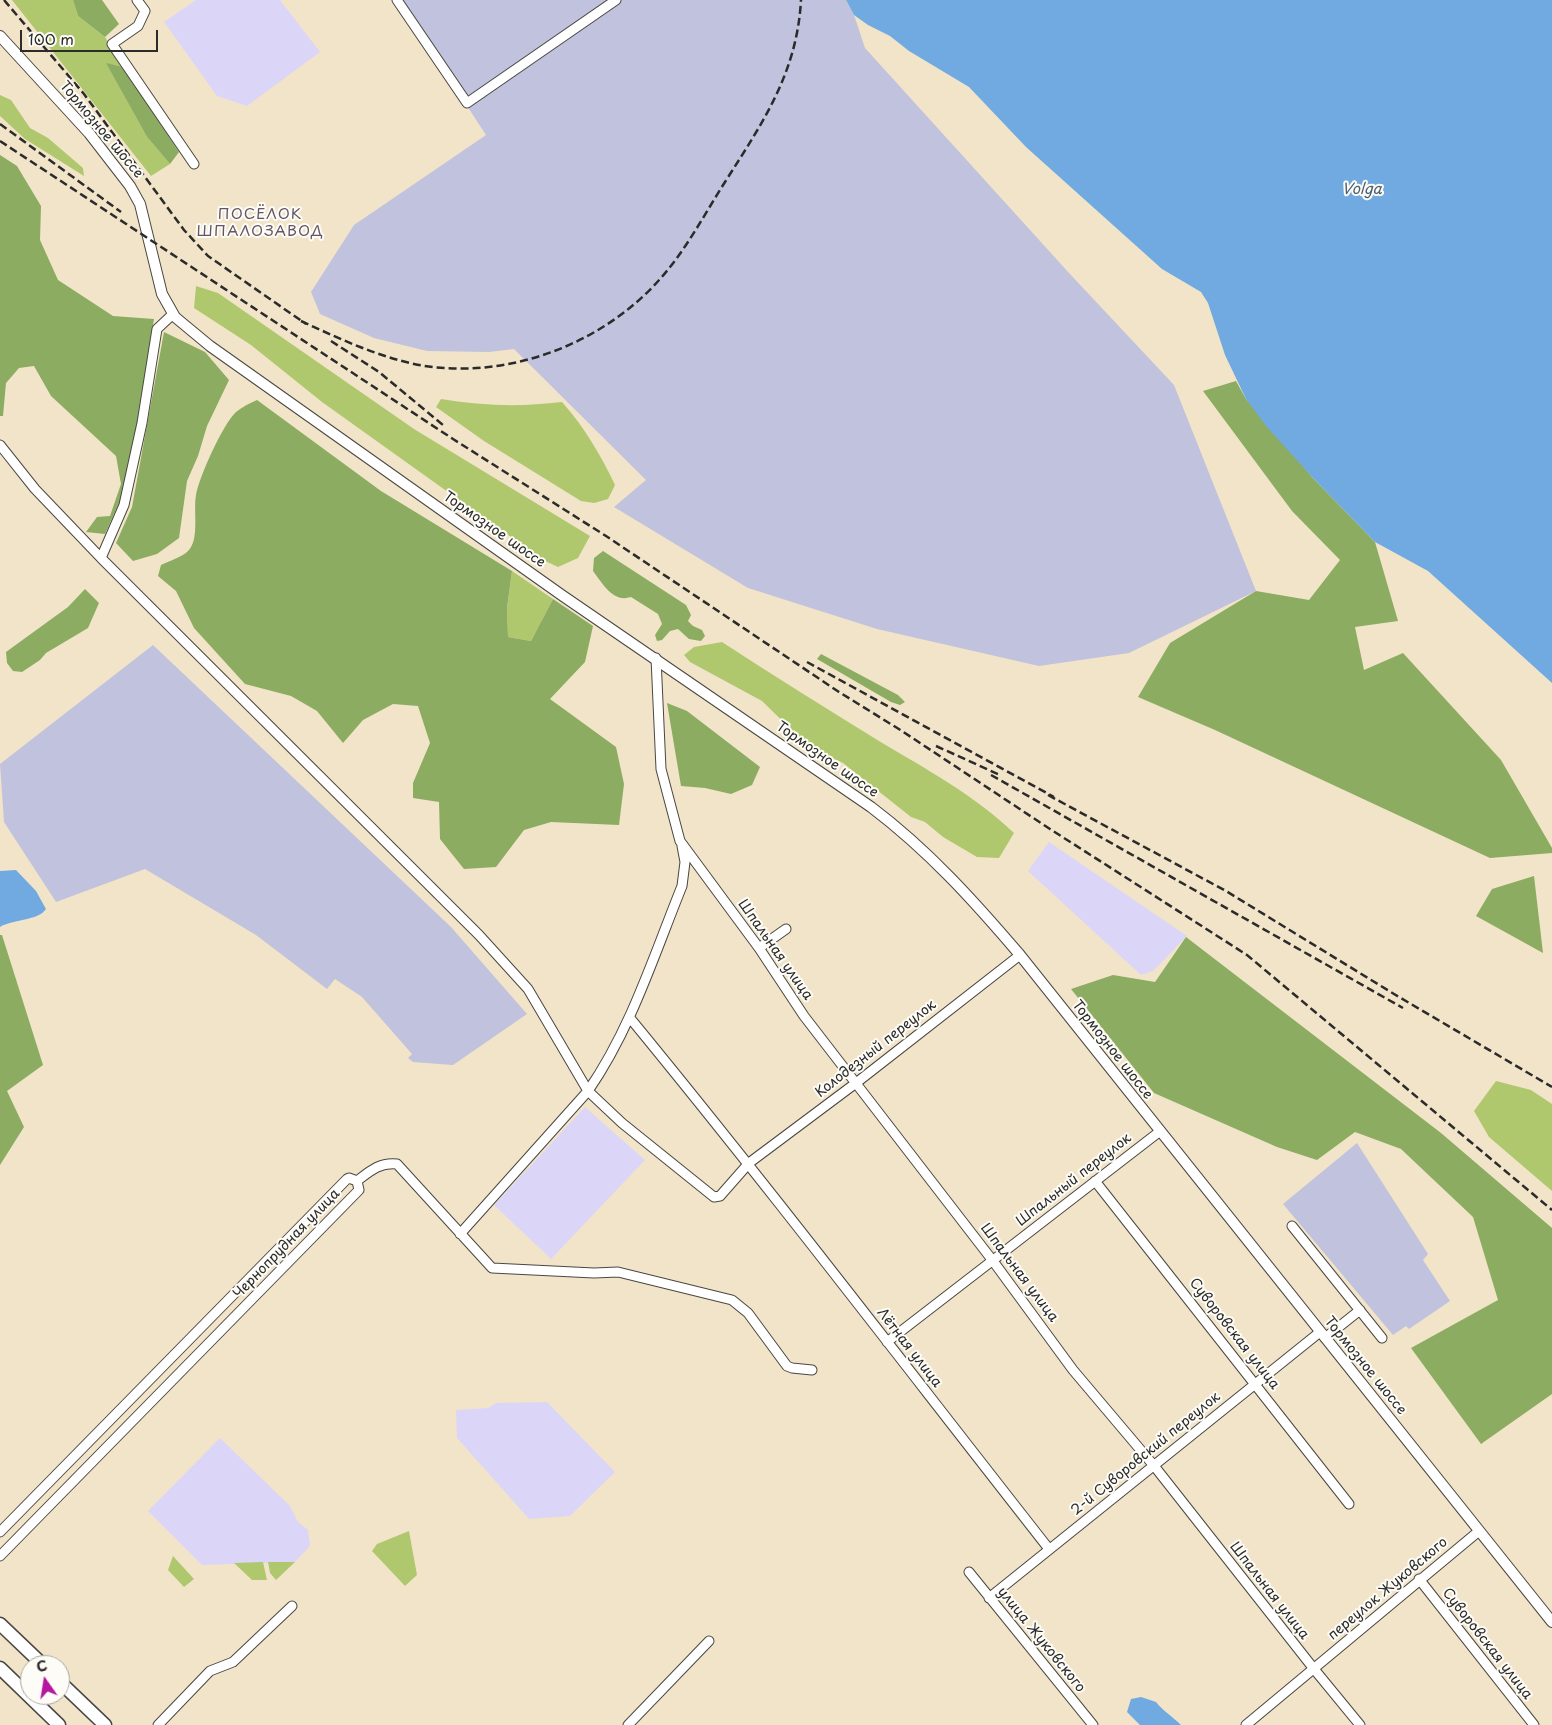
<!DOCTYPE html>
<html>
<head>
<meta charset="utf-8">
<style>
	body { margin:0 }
	#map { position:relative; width:1552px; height:1725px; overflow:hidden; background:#f2e4c8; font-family:"Playpen Sans",sans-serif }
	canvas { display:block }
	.north { position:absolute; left:20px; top:1655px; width:50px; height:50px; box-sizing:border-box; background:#fdfcf7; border:1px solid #a9a8a5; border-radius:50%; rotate:347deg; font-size:14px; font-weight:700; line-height:20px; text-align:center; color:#2b2b2b }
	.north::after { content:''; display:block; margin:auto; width:18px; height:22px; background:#b5179e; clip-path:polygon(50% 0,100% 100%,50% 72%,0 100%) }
	.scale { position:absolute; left:20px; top:30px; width:138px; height:22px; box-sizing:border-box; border:2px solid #2b2b2b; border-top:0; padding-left:6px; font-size:15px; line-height:18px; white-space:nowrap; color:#2b2b2b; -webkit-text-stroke:4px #fdfcf7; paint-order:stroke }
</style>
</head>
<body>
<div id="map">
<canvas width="1552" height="1725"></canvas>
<div class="north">С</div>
<div class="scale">100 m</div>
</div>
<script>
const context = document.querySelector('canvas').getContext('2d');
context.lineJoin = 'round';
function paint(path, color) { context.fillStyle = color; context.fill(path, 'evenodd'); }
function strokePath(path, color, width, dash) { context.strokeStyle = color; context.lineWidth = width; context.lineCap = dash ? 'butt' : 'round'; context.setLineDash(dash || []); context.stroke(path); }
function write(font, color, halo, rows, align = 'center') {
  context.font = font + ' "Playpen Sans",sans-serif'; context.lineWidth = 4; context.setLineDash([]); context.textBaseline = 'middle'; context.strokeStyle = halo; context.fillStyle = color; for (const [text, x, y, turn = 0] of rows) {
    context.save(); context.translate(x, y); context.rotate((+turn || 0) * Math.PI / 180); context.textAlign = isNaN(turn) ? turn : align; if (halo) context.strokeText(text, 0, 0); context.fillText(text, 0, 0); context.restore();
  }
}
paint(new Path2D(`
	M196,0H280L320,52L247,106L217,96L164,22Z
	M1049,842L1187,936L1153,971L1141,975L1028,871Z
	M585,1107L645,1160L551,1259L494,1205Z
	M547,1402L615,1472L570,1516L529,1519L457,1438L456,1410L488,1408L496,1403Z
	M220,1438L290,1506L298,1522L308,1530L310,1546L295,1562L202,1565L148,1511Z`), '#dbd6f7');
paint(new Path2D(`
	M398,0H846L854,15L865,48L1069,273L1174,385L1256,591L1129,653L1039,666L877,629L748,588L614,507L646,480L514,349L489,352L427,351L374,338L320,314L311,292L354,225L486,135Z
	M153,645L451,927L527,1014L453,1065L413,1062L408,1058L412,1054L362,997L335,979L327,989L256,935L145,869L56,902L4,822L0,764Z
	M1357,1143L1428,1254L1423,1260L1450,1301L1409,1329L1406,1326L1393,1335L1283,1204Z`), '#c1c2dd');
paint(new Path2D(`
	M12,0H73L78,16L105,37L123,67L107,64L147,137L170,164L151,176Z
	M0,95L11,100L30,128L48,138L83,168L84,176L25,139L0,116Z
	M196,286L218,293L414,429L590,536L578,558L558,567L543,560L322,402L251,345L194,308Z
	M441,399C483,406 520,407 562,402C585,428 600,454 615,485L608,499L594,503L581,501L484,441L436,407Z
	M512,571L553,599L531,641L508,637L507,608Z
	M722,642C774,676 826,708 879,741C926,769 974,795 1014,833L999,858L977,857L943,837L925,822L911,817L843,763L809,747L762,701L690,662L684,655L694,647Z
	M1496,1081L1531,1090L1552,1104V1191L1489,1137L1474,1111Z
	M409,1531L417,1575L405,1586L372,1551L377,1544Z
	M173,1556L194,1579L184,1587L168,1570Z
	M263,1562L267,1580H252L234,1563Z
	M268,1562H295L276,1580L270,1573Z`), '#afc86e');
paint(new Path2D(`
	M73,0H102L119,24L105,37L78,16Z
	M106,63L123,67L179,152L170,164L147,137Z
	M0,155L17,166L41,206L40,240L58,280L113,316L154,319L127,485L105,534L86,532L97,517L110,516L121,484L116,456L51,396L34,366L19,368L6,383L3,416H0Z
	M164,332L205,352L229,380L207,426L198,456L187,481L179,538L157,554L133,561L116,543L132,507Z
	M1236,381L1246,399L1313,478L1375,542L1398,621L1355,627L1364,670L1403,653L1501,760L1552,848V853L1490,858L1215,730L1138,697L1170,643L1256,591L1309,600L1340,560L1292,511L1203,391Z
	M257,400L381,491L512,571L507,608L508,637L531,641L553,599L593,626L585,662L550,699L616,747L624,784L619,825L551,822L524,830L496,867L464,869L440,839L439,802L413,798V783L430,743L418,706L393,704L363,720L343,743L317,711L291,696L245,684L194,628L176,591L158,576L161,565C169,561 182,557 188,551C200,540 193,511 196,495C199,477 223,424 236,412C242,407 250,403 257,400Z
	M603,551L686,605L691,615L688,621L693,626L702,630L705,636L701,641L689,639L678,629L670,631L662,640L657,641L655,635L662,624L658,614L631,597C613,603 603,584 593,571L594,558Z
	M85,589L99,603L88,628L46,653L40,660L22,672L13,671L7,663L6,652L68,607Z
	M821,654L898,695L905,702L900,705L891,702L817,659Z
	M667,703L687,711L760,767L752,785L731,794L705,788L681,786Z
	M1534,876L1543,953L1476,916L1492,889Z
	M0,935H2L43,1065L7,1091L24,1127L0,1165Z
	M1186,937L1441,1133L1552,1228V1394L1481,1444L1411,1348L1498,1300L1473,1217L1401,1149L1355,1132L1317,1160L1277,1147L1154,1093L1071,989L1113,975L1155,982Z`), '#8bac61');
paint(new Path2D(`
	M846,0H1552V683L1428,571L1375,542L1313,478L1266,426L1246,399L1225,355L1208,303L1201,292L1162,269L1026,147L969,87L909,51L890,36L868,25L854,15Z
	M16,870L36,891L46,909C38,921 13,919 0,927V871Z
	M1141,1697L1156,1702C1162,1710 1173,1717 1181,1725H1140L1127,1712L1131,1699Z`), '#71aae1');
const minor = new Path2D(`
	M137,0L145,11L138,26L112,44L194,164
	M397,0L467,103L616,0
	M0,445L35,489L101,558L479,935L528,989L588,1091L622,1123L714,1197L720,1196L749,1163L856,1083L1020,955
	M101,558L124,505L142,423L157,329L173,314
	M656,658L661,769L680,841L759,948L804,1016L993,1261L1073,1370L1155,1467L1314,1669L1360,1725
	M759,948L786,929
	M630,1018C773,1192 910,1372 1049,1549
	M357,1181C370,1171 380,1162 397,1164L492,1268L594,1273L618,1272L732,1300L748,1313L787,1366L792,1368L812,1370
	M1095,1181L1349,1504
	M1292,1226L1382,1338
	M460,1234L588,1091C631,1029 654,955 682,886L685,862L682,846
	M1325,1338L1360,1310
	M887,1342L1159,1132
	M0,1532L347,1179L349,1178L357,1181L359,1190L0,1556
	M969,1572L1093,1725
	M1419,1579L1534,1725
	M989,1598L1320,1332
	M158,1725L210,1671L233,1662L292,1606
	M628,1725L709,1641
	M1246,1725L1479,1531`);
const tertiary = new Path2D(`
	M0,36L89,133L130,186L140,204L162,294L175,317L210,346L563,596L871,807C928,850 974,901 1020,955L1552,1622`);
const secondary = new Path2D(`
	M0,1624L43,1665
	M0,1668L59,1725
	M60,1682L105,1725`);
strokePath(minor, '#494743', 11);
strokePath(tertiary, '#494743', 12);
strokePath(secondary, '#494743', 15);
strokePath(minor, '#fff', 9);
strokePath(tertiary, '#fff', 10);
strokePath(secondary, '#fff', 12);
strokePath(new Path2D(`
	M4,0L84,94L184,230L208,256L306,324
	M0,124L121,212
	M0,141L453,439L606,536L839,692L902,731L1050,829L1247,955L1552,1210
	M301,321C338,338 374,355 414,364C502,382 601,346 660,279C686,250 704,215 725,182C763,122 797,73 801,0
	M331,341L379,372L443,425
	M807,662L1054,797
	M936,746L1000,775
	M991,775L1403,1008
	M1048,795L1226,891L1394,994L1552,1087`), '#2b2b2b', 2.5, [8, 4]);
write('14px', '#2b2b2b', '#fdfcf7', [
	["Тормозное шоссе",101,130,50],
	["Тормозное шоссе",494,530,35],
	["Тормозное шоссе",827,760,35],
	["Шпальная улица",775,950,55],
	["Колодезный переулок",876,1049,-38],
	["Тормозное шоссе",1112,1050,52],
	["Шпальный переулок",1074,1180,-38],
	["Чернопрудная улица",287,1244,-46],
	["Шпальная улица",1019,1273,53],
	["Суворовская улица",1234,1334,52],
	["Лётная улица",909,1348,52],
	["Тормозное шоссе",1365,1366,51],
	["2-й Суворовский переулок",1146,1454,-39],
	["переулок Жуковского",1388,1589,-40],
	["Шпальная улица",1269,1591,52],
	["улица Жуковского",1041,1640,51],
	["Суворовская улица",1487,1644,52]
]);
write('italic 15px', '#475e74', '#fdfcf7', [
	["Volga",1362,190]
]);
context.letterSpacing = '1px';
write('15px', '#655666', '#fdfcf7', [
	["ПОСЁЛОК",260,215],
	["ШПАЛОЗАВОД",260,232]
]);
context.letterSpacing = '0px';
</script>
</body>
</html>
